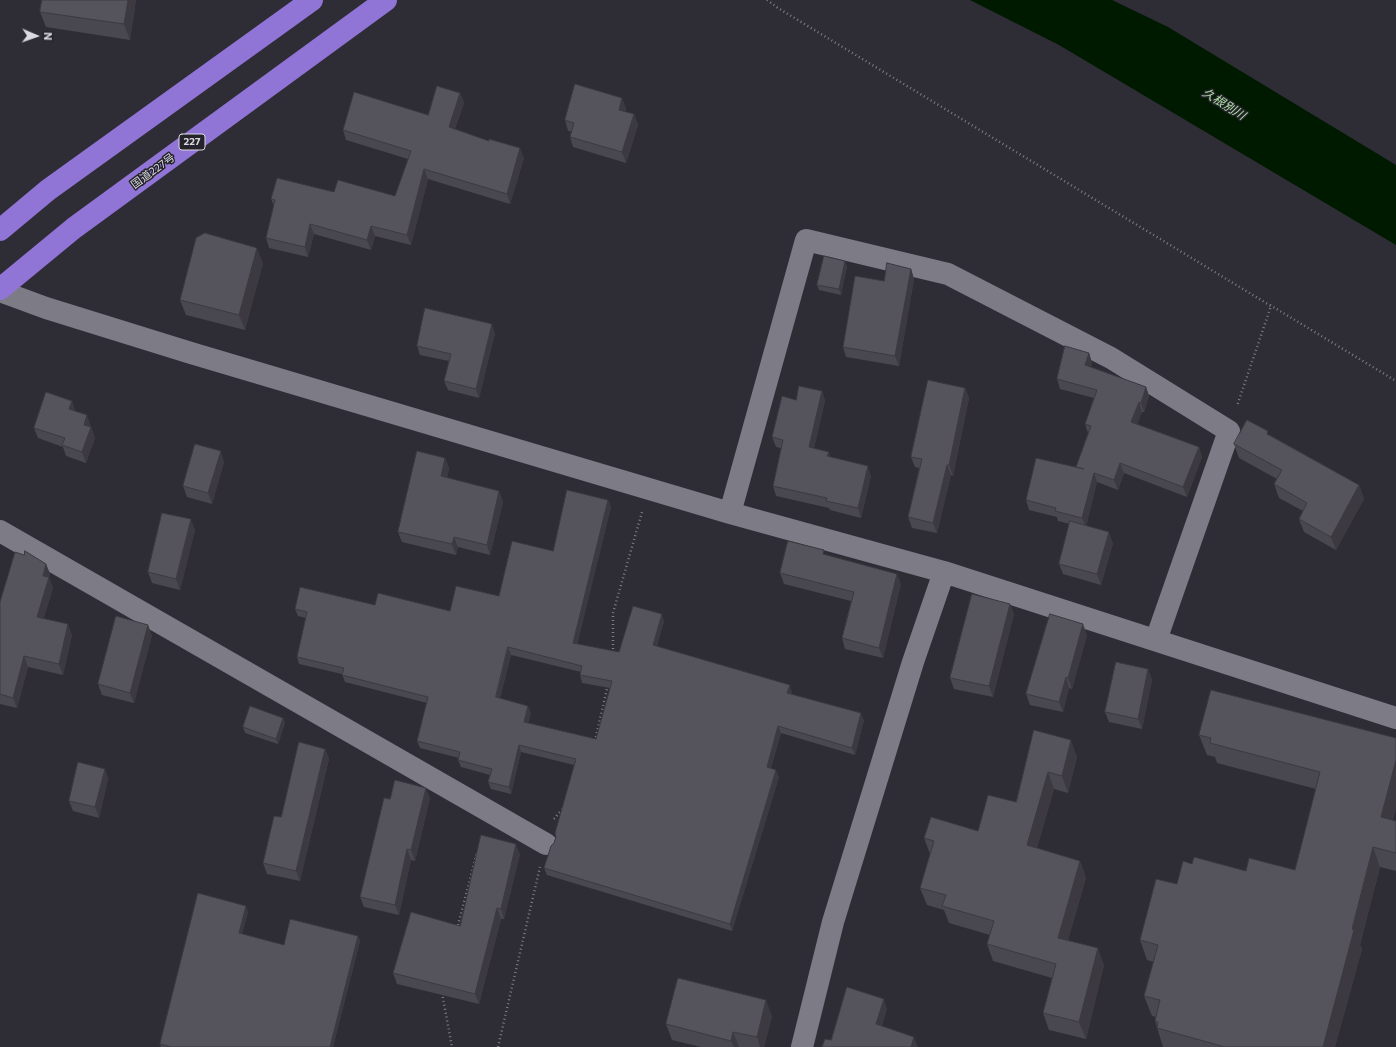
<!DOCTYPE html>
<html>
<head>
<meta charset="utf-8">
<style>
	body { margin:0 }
	#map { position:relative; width:1396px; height:1047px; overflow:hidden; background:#2e2c35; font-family:Commissioner,sans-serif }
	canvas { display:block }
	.north { position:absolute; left:16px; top:16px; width:40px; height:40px; -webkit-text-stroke:3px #24232b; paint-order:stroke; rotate:92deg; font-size:11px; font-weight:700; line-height:16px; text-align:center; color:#dbdae0 }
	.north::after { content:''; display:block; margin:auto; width:14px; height:18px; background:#dbdae0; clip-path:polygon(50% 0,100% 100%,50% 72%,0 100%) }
</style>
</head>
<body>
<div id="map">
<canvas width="1396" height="1047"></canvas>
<div class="north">N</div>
</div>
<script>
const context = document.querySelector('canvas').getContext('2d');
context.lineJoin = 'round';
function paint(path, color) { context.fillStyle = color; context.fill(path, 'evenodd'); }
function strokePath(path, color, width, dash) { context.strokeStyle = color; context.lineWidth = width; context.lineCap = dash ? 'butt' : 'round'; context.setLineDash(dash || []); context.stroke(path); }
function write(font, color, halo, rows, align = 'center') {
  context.font = font + ' Commissioner,"Noto Sans JP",sans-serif'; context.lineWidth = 3; context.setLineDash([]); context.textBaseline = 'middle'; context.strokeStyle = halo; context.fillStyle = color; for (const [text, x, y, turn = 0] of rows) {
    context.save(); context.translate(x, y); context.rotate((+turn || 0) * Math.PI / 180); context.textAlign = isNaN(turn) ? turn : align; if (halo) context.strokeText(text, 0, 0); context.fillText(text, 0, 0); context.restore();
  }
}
paint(new Path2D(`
	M970,0H1112L1168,27L1396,165V245L1059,45Z`), '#001a00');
strokePath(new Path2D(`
	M767,0L778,8L1271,306L1237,406
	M1270,305L1396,381
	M613,653V613L642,512
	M595,741L608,684
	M554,819L564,807
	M457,929L477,852
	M442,993L452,1047
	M498,1047L540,867`), '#7e7d84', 2.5, [1, 3]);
strokePath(new Path2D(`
	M0,291L46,308L191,353L730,513L944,572L1396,718
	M730,513L806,240L948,274L1111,358L1229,431L1156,640
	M0,531L546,844
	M802,1047L833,922L913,662L944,572`), '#7d7b85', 22);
strokePath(new Path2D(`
	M0,230L48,190L312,0
	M0,289L74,228L386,0`), '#9074d6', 22);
paint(new Path2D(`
	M42,0H136L130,40L46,27L40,12Z
	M460,93L464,103L455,129L524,158L510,204L428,179L411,245L375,236L371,250L314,234L308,257L269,248L266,238L274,206L271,199L334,192L395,196L408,159L346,140L343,130L428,115Z
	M626,108L625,112L634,114L638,125L626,163L573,147L570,137L571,131H568L565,120Z
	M263,263L245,330L186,315L180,300Z
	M847,266L841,295L819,290L817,285Z
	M911,269L914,279L899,366L846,357L843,347L884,281Z
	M495,333L479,398L448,390L444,381L449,361L420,355L417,346Z
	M1089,353L1092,363L1091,367L1146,387L1149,396L1144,412H1142L1137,424L1199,447L1202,457L1187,497L1124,473L1118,490L1097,482L1086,526L1113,543L1101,585L1063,574L1059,564L1070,524L1058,521L1057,517L1029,510L1026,500L1076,467L1088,433L1085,424L1094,398L1060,389L1057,379Z
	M965,388L969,398L953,476L951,475L937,533L912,528L908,517L919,468L915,467L911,457Z
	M822,391L825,401L814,448L830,457L871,476L861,518L830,510L829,508L776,496L773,486L781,448L776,447L772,437L796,400Z
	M72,401L75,411L91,426V427L95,438L86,463L66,456L63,447L38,438L34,428Z
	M1270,435L1359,485L1364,499L1336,550L1304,532L1299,519L1303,511L1279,498L1274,484L1277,479L1239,458L1234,444Z
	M445,458L449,468L447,478L499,491L503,502L490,555L458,547L456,555L402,542L398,532Z
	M224,462L212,504L187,497L183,486Z
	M608,500L611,507L577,644L619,652L664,621L657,646L792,692V694L864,720L855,755L781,733L771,768L779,777L732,931L547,875L544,868L554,843L574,765L521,752L511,794L491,789L488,782L490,775L461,767L458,760L459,758L420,748L417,741L427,703L345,682L342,674L299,664L297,657L306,618L298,616L295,609L375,605L450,611L499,596L553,551ZM511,655L581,672L580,675L582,683L610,688L596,739L528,723L531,713L500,698Z
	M195,530L180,590L152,583L148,572Z
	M826,555L901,584L883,658L845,649L842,638L851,601L784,584L780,573Z
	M46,564L50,574L49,578L53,588L43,619L72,635L63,675L28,667L17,708L0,704V602Z
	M1010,604L1014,614L993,697L954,689L950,678Z
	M152,635L134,703L102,695L98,684Z
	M1087,635L1072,689L1069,688L1063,712L1030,705L1026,694Z
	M1148,669L1152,680L1142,729L1109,722L1105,712Z
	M283,718L285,723L278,744L245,733L243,727Z
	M1034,730L1077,757L1068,793L1054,789L1037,848L1080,861L1086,878L1068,940L1104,965L1086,1039L1049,1030L1043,1013L1052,978L993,961L987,944L990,935L949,923L944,910L927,905L920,888L930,854L924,838L978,831L1016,802Z
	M1199,735L1396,738V807L1393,820L1396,821V871L1380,867L1360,945L1362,949L1335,1047H1163L1155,1021L1156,1017L1152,1016L1144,996L1154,962L1147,960L1140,940L1177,884L1192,864L1246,871L1295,870L1316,789L1217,763L1215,757L1207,755Z
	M325,749L329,759L300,881L267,874L263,863Z
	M105,769L108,779L99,818L73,811L69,801Z
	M430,798L415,861L411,860L399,915L364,907L360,897L390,799Z
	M520,854L504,919H501L479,1004L397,984L393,973L460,926Z
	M248,912L242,934L284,945L358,936L360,941L333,1047H161L160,1044Z
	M772,1016L764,1047H701L672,1040L666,1024Z`), '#49474f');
paint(new Path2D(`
	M128,0H136L130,40L124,24Z
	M460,93L464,103L452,137L449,127Z
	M622,98L626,108L622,120L619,110Z
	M634,114L638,125L626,163L622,152Z
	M520,148L524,158L510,204L507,194Z
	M424,169L428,179L411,245L407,235Z
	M310,224L314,234L308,257L305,247Z
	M371,226L375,236L371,250L367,240Z
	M257,248L263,263L245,330L239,315Z
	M845,261L847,266L841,295L839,289Z
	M911,269L914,279L899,366L895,356Z
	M492,324L495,333L479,398L476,389Z
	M1089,353L1092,363L1089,374L1085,365Z
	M1146,387L1149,396L1144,412L1141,403Z
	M965,388L969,398L953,476L949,465Z
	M822,391L825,401L812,457L809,447Z
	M72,401L75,412L69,409Z
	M1139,402L1142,412L1135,432L1131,422Z
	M87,415L91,426L88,436L84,425Z
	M91,427L95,438L86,463L82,452Z
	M1199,447L1202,457L1187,497L1183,487Z
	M221,451L224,462L212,504L208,493Z
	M829,452L832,461L827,456Z
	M445,458L449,468L445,487L441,476Z
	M1120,463L1124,473L1118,490L1114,480Z
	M947,465L951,475L937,533L933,523Z
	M868,466L871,476L861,518L858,508Z
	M1094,473L1097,482L1086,528L1082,518Z
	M1359,485L1364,499L1336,550L1331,537Z
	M499,491L503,502L490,555L487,545Z
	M608,500L611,507L576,650L573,643Z
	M191,519L195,530L180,590L176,579Z
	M1109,532L1113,543L1101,585L1097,574Z
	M454,537L458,547L456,555L452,544Z
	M46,564L50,574L49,578L53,588L41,628L37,617L43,576Z
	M897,574L901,584L883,658L879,648Z
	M1010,604L1014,614L993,697L989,686Z
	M662,614L664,621L655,652L653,645Z
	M68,624L72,635L63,675L59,664Z
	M1083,624L1087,635L1072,689L1068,678Z
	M148,625L152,635L134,703L130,693Z
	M508,647L511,655L498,704L496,697Z
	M24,656L28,667L17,708L13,698Z
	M1148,669L1152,680L1142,729L1138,719Z
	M1066,677L1069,688L1063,712L1059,702Z
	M790,685L792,692L790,700L787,693Z
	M528,706L531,713L527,729L524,722Z
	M861,713L864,720L855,755L852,748Z
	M283,718L285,723L278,744L276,739Z
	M778,726L781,733L769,774L767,767Z
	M1071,740L1077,757L1068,793L1062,776Z
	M519,745L521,752L511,794L509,787Z
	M325,749L329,759L300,881L296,871Z
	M1396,760V807L1388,836L1381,817Z
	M105,769L108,779L99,818L95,807Z
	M776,770L779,777L732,931L730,924Z
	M1048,772L1054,789L1033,862L1027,845Z
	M426,788L430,798L415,861L411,850Z
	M516,844L520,854L504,919L501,909Z
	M1373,847L1380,867L1360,945L1362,949L1335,1047H1323L1352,929Z
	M407,849L411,860L399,915L395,905Z
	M1080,861L1086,878L1064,955L1058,938Z
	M246,906L248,912L241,938L239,933Z
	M497,908L501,919L479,1004L475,994Z
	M358,936L360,941L333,1047H330Z
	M1098,948L1104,965L1086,1039L1079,1022Z
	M884,999L887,1009L880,1034L876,1024Z
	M766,1000L772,1016L764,1047H760L757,1037Z
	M733,1032L739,1047H734L731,1041Z
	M914,1037L918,1047H911Z`), '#3c3a40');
const building = new Path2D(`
	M42,0H128L124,24L40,12Z
	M575,84L622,98L619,110L634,114L622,152L570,137L574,123L565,120Z
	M437,86L460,93L449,127L489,141V139L520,148L507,194L424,169L407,235L371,226L367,240L310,224L305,247L266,238L275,200L271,199L277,178L334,192L338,180L395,196L411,151L343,130L354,92L428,115Z
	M205,233L257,248L239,315L180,300L196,238Z
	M824,256L845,261L839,289L817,285Z
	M887,263L911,269L895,356L843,347L855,276L884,281Z
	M425,308L492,324L476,389L444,381L451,354L417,346Z
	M1065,346L1089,353L1085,365L1146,387L1141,403L1139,402L1131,422L1199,447L1183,487L1120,463L1114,480L1094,473L1082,518L1055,511L1056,508L1026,500L1036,458L1084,469L1076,467L1091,426L1085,424L1097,390L1057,379Z
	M928,380L965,388L949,465H947L933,523L908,517L922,459L911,457Z
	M799,386L822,391L809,447L829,452L827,456L868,466L858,508L826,501L827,498L773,486L783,440L772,437L782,396L796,400Z
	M46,392L72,401L69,409L87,415L84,425L91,427L82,452L62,445L65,438L34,428Z
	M1247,420L1268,431L1267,434L1359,485L1331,537L1299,519L1307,503L1274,484L1282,470L1234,444Z
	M195,444L221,451L208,493L183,486Z
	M417,451L445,458L441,476L499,491L487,545L454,537L452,544L398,532Z
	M567,490L608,500L573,643L619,652L633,606L662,614L653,645L790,685L787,693L861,713L852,748L778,726L767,767L776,770L730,924L544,868L551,846L554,843L556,837L555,833L576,759L519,745L509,787L488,782L492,769L458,760L460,752L417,741L428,697L342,675L344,668L297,657L307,612L295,609L300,587L375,605L378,593L450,611L456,586L499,596L512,541L553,551ZM508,647L582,666L580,675L612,681L596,739L524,722L528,706L496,697Z
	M162,513L191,519L176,579L148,572Z
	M1070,521L1109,532L1097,574L1059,564Z
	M788,541L824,550L823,554L897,574L879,648L842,638L854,592L780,573Z
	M25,551L46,564L43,576L49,577L37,617L68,624L59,664L24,656L13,698L0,694V602L15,552L24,555Z
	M972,594L1010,604L989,686L950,678Z
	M1050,614L1083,624L1068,678L1066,677L1059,702L1026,694Z
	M116,616L148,625L130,693L98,684Z
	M1116,662L1148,669L1138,719L1105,712Z
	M1211,690L1396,738V760L1381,817L1396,821V853L1373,847L1352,929L1354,930L1323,1047H1225L1157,1028L1158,1022L1155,1021L1160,1000L1144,996L1158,945L1140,940L1156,879L1177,884L1183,861L1192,864L1194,857L1246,871L1249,858L1295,870L1320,772L1210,743L1211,738L1199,735Z
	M250,706L283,718L276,739L243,727Z
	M1034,730L1071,740L1062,776L1048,772L1027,845L1080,861L1058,938L1098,948L1079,1022L1043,1013L1056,964L987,944L994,921L942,906L946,895L920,888L934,841L924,838L931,817L978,831L988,795L1016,802Z
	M299,742L325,749L296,871L263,863L274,816L281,817Z
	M78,762L105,769L95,807L69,801Z
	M395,780L426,788L411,850L407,849L395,905L360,897L384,798L390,799Z
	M481,835L516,844L501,909L497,908L475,994L393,973L411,912L460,926Z
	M198,893L246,906L239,933L284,945L290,919L358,936L330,1047H171L160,1044Z
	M678,978L766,1000L757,1037L733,1032L731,1041L666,1024Z
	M847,987L884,999L876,1024L914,1037L911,1047H822L825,1039L831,1040Z`);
paint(building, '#55535c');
strokePath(building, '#3c3a40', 1);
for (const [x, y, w] of [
	[192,142,26]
]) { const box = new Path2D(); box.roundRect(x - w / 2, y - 8, w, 16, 3); context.fillStyle = '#24232b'; context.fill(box); strokePath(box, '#dbdae0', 1); }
write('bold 10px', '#dbdae0', null, [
	["227",192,142]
]);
write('11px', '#dbdae0', '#24232b', [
	["国道227号",153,171,-36]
]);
write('italic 12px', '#afe2a2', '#24232b', [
	["久根別川",1224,104,32]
]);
</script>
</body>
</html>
